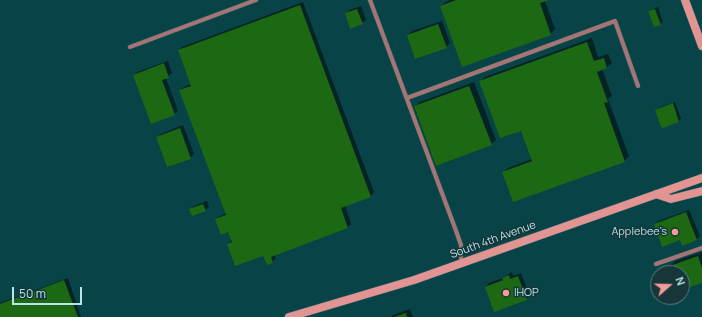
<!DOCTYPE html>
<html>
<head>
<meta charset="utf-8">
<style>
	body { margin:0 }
	#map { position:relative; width:702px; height:317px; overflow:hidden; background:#074347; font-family:Manrope,sans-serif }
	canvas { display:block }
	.north { position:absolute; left:650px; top:265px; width:40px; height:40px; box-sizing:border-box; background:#163639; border:1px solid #567c7f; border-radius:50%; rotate:70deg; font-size:11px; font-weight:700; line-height:16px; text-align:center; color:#b7e5e8 }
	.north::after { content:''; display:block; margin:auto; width:14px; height:18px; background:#f59b99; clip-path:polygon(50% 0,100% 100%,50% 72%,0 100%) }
	.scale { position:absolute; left:12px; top:287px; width:70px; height:18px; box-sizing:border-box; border:2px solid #b7e5e8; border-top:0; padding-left:5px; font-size:12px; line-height:14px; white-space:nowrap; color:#b7e5e8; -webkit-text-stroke:3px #163639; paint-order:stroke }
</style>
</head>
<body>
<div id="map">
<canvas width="702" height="317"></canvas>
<div class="north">N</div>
<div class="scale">50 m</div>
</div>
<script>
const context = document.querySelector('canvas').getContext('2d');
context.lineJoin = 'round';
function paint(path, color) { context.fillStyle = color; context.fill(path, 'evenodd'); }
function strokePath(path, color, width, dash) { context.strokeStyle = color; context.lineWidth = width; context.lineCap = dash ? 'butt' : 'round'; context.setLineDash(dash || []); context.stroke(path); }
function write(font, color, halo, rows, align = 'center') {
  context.font = font + ' Manrope,sans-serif'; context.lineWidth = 3; context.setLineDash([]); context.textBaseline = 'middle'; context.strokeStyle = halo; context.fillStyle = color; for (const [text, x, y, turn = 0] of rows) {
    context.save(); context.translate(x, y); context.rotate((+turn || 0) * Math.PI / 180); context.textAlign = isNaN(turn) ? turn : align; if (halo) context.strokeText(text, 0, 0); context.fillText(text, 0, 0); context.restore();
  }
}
paint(new Path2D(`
	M450,0H546L545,1L555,29L550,34L441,6L446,2Z
	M303,2L374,192L371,196L345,205L351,224L348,227L274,254L276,258L272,262L263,255L228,244L232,240L229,231L216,219L220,216L226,213L180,90L184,87L191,84L179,51L182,47Z
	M361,6L366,20L362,23L346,14L349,10Z
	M658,7L663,22L655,26L649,11Z
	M442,21L450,43L446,47L408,35L412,31Z
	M592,38L598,57L608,54L612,63L607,67L602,69L612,96L608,99L629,156L624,161L503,173L508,168L532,159L521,129L480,81L485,77Z
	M168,61L172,73L166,78L178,111L174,114L134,75L137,72Z
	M474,82L496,140L491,144L415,107L420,102Z
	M675,102L681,118L679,121L656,110L659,108Z
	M183,125L194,154L190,158L157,137L161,134Z
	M207,201L209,207L205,210L190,209L194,206Z
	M689,210L700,236L696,240L681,239L655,224L658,221Z
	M702,252V282L682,289V273H670L668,268L675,261Z
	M512,272L513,276L521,273L530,296L526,299L486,287L489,283L503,278L507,275Z
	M68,278L81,317H0V303Z
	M410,309L413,317H391L393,315Z`), '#0007');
paint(new Path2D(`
	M456,0H549L540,3L551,35L462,67L440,6Z
	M300,5L371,197L341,208L348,228L271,257L273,263L267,265L263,256L235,266L227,244L232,242L228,232L221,235L215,219L226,215L179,90L191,86L178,50Z
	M357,9L363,24L350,29L345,13Z
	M655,9L661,25L654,27L648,11Z
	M438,24L447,48L415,59L407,35Z
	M587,42L594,61L604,58L607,68L597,72L608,102L604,103L625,162L513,202L502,172L532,161L521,131L500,138L479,81Z
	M164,63L169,78L162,80L175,115L151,124L133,75Z
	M469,86L492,145L436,166L414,106Z
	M673,103L679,122L663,128L661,127L655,110Z
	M180,128L191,159L167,167L156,137Z
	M203,204L206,211L192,216L189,209Z
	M686,212L697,240L682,246L680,240L662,247L654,224Z
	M698,256L702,268V283L682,290V273H669L667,267Z
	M509,275L510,279L518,276L527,300L494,312L485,287L503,280L502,278Z
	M64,280L78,317H0V304Z
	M406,313L407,317H394Z`), '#1d6812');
const service = new Path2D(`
	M370,0L455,228L461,245V263
	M130,47L256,0
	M407,98L615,21L638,86
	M656,264L702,248`);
const secondary = new Path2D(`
	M685,0L702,46
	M656,194L671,199L702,191
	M289,317L414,280L702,178`);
strokePath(service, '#276064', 5);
strokePath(secondary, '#276064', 9);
strokePath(service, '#a67573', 4);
strokePath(secondary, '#e19492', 8);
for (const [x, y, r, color] of [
	[675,232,4,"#f59b99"],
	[506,293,4,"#f59b99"]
]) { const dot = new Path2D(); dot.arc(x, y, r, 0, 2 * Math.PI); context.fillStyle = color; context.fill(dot); strokePath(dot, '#163639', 1.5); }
write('11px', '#b7e5e8', '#163639', [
	["Applebee's",667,232],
	["IHOP",514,293,"left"]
], 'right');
write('11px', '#b7e5e8', '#163639', [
	["South 4th Avenue",493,240,-20]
]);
</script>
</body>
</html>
